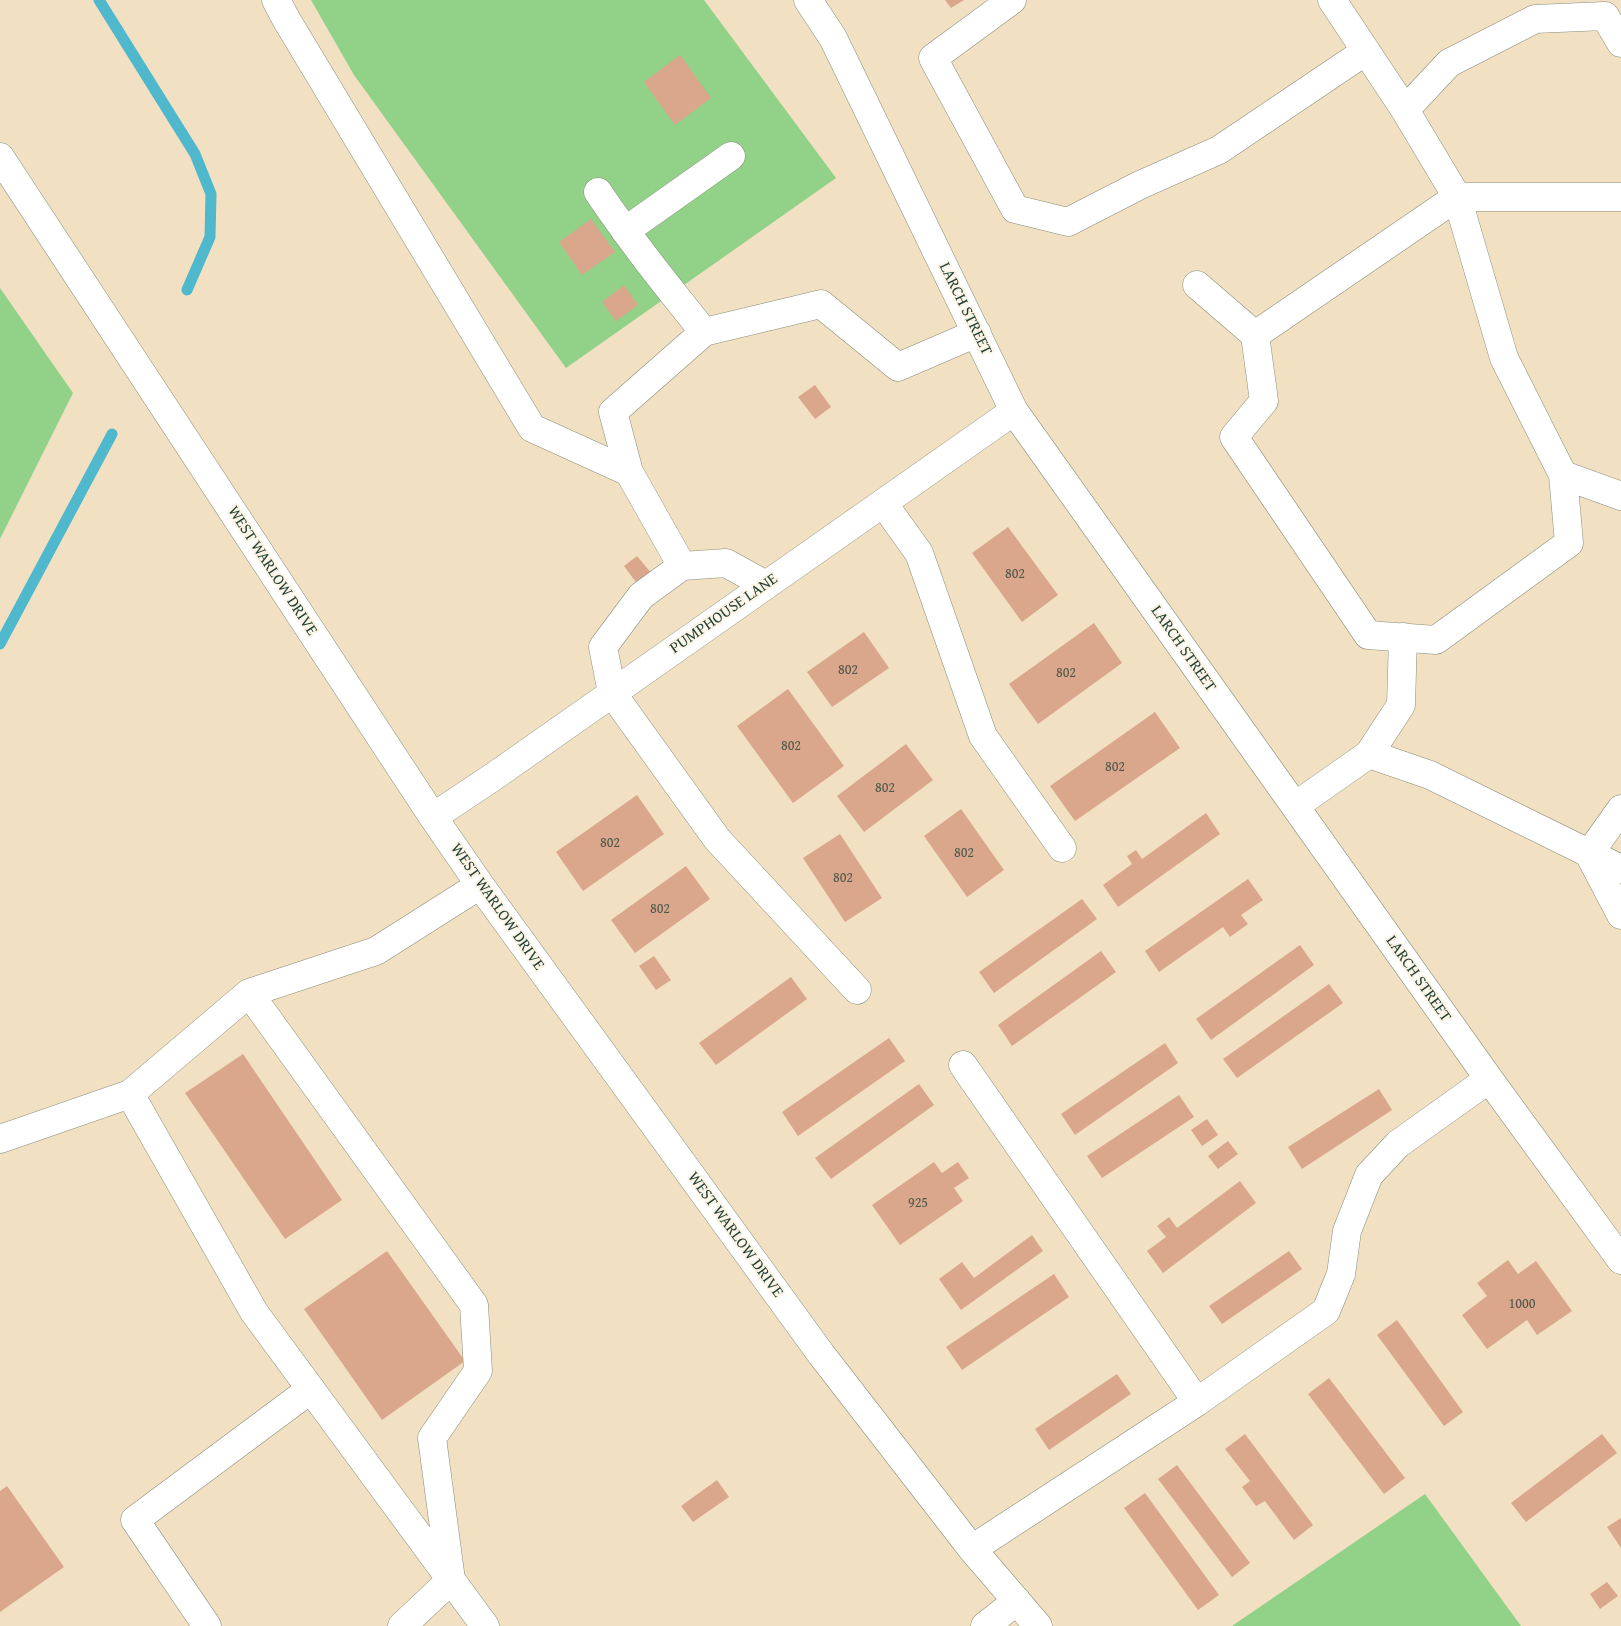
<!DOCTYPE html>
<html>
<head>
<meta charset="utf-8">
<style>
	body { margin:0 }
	canvas { display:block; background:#f1e0c1 }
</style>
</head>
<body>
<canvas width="1621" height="1626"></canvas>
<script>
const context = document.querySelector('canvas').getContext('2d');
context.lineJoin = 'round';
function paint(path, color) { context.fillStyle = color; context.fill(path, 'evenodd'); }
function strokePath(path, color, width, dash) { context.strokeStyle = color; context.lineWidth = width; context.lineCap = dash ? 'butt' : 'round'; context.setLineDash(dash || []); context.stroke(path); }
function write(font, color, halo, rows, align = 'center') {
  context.font = font + ' "Gentium Book Plus",serif'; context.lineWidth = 4; context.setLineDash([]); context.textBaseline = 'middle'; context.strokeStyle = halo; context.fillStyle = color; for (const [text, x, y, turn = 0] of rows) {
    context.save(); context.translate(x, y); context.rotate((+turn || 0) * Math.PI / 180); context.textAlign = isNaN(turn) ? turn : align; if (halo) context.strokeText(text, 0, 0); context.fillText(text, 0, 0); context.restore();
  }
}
paint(new Path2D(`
	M311,0H704L836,178L566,368L354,75Z
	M0,288L73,393L0,539Z
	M1425,1494L1521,1626H1232Z`), '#91d188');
strokePath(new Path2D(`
	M99,0L195,154L211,194L210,237L187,290
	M0,644L112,434`), '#4fb8cc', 11);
paint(new Path2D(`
	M945,0H964L951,8Z
	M680,55L711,98L675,125L644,82Z
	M591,219L615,252L582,275L559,242Z
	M624,285L638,305L616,321L602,302Z
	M815,385L831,407L815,419L798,397Z
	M1008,527L1058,595L1022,622L972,553Z
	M637,556L652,574L638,585L624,566Z
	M1094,623L1122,663L1038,724L1009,684Z
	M864,632L889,668L832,707L807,672Z
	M788,689L844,766L793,803L737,726Z
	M1155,712L1180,748L1075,821L1050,786Z
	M906,744L933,780L864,832L837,796Z
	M637,795L664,834L583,891L556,852Z
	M961,809L1004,870L967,897L924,836Z
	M1206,813L1220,834L1118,907L1103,885L1132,864L1127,856L1136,850L1142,859Z
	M840,834L882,898L845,922L803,858Z
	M686,866L710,899L635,953L611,920Z
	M1248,879L1263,900L1241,915L1248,924L1230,937L1223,927L1159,972L1145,951Z
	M1082,899L1097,919L994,993L979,972Z
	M1300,945L1314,965L1211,1040L1196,1019Z
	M1101,951L1116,972L1012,1046L998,1025Z
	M654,956L671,980L656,990L639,966Z
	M791,977L807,999L716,1065L699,1043Z
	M1329,984L1343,1003L1237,1078L1223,1059Z
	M889,1038L905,1061L798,1136L782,1112Z
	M1165,1043L1178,1063L1075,1135L1061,1114Z
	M243,1054L342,1200L285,1239L185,1093Z
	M919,1084L934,1105L831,1179L815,1158Z
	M1379,1089L1392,1110L1302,1169L1288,1147Z
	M1179,1095L1194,1117L1102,1178L1087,1156Z
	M1207,1119L1218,1135L1202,1146L1191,1130Z
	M1228,1141L1238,1154L1218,1169L1208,1156Z
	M934,1162L942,1173L958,1162L969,1178L954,1188L963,1201L900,1245L872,1205Z
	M1240,1181L1256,1203L1163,1273L1147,1251L1166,1237L1157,1226L1169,1217L1177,1228Z
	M1032,1235L1043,1251L961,1310L939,1279L962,1262L974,1278Z
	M387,1251L465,1361L382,1420L304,1309Z
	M1289,1251L1302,1269L1222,1324L1209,1306Z
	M1508,1260L1518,1274L1536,1261L1572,1311L1537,1335L1527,1320L1487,1349L1462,1315L1487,1296L1477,1283Z
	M1054,1274L1069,1297L962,1370L946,1347Z
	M1397,1320L1463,1412L1444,1426L1377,1335Z
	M1117,1374L1131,1394L1049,1450L1035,1429Z
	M1329,1378L1405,1478L1384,1494L1308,1394Z
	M1245,1434L1313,1525L1294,1540L1265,1501L1256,1506L1242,1487L1250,1481L1225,1449Z
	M1602,1434L1617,1453L1526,1522L1511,1503Z
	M1177,1465L1250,1563L1232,1577L1158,1479Z
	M717,1480L729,1497L693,1522L681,1506Z
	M7,1486L64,1567L0,1612V1491Z
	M1145,1493L1219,1595L1198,1610L1124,1508Z
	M1621,1518V1548L1607,1527Z
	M1607,1582L1618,1596L1600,1609L1590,1594Z`), '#daa78c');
const minor = new Path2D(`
	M276,0L286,19L532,428L629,472
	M808,0L833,38L1014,411L1489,1079L1621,1260
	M1012,0L933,58L1015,209L1068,222L1140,185L1219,150L1366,51
	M1405,110L1449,63L1535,19L1605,16L1621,43
	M0,157L433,817L480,885L821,1354L972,1549L1038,1626
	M598,192C631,241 667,286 704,332
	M625,231L731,156
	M1197,285L1255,335L1264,401L1234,437L1368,635L1436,640L1569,543L1563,475L1504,358L1457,197L1405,110L1332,0
	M1255,335L1457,197H1621
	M1563,475L1621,496
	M883,503L919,553L983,736L1062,848
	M682,566L629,472L613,412L704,332L821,304L898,367L977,333
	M766,585L726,563L682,566L641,596L603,647L612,693L717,839L857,990
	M1369,754L1401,705L1403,637
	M1295,806L1369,754L1430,775L1621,869
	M1621,809L1589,854L1621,915
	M433,817L493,777L1014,411
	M480,885L376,951L249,993L130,1094L254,1312L485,1626
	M249,993L474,1305L478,1371L432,1438L451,1580L402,1626
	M963,1065L1197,1402
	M0,1139L130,1094
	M972,1549L1197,1402L1326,1311L1341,1274L1347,1231L1369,1175L1398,1144L1489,1079
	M207,1626L135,1520L311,1389
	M985,1626L1017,1601`);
strokePath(minor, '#888e7a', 29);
strokePath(minor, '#fff', 28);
write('14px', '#4e584a', null, [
	["802",1015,574],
	["802",848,670],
	["802",1066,673],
	["802",791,746],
	["802",1115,767],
	["802",885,788],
	["802",610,843],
	["802",964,853],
	["802",843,878],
	["802",660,909],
	["925",918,1203],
	["1000",1522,1304]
]);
write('16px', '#1f3d34', '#fcf5e5', [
	["LARCH STREET",965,309,64],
	["WEST WARLOW DRIVE",272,571,57],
	["PUMPHOUSE LANE",724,614,-35],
	["LARCH STREET",1183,649,55],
	["WEST WARLOW DRIVE",497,907,55],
	["LARCH STREET",1418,979,55],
	["WEST WARLOW DRIVE",735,1235,54]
]);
</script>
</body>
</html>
